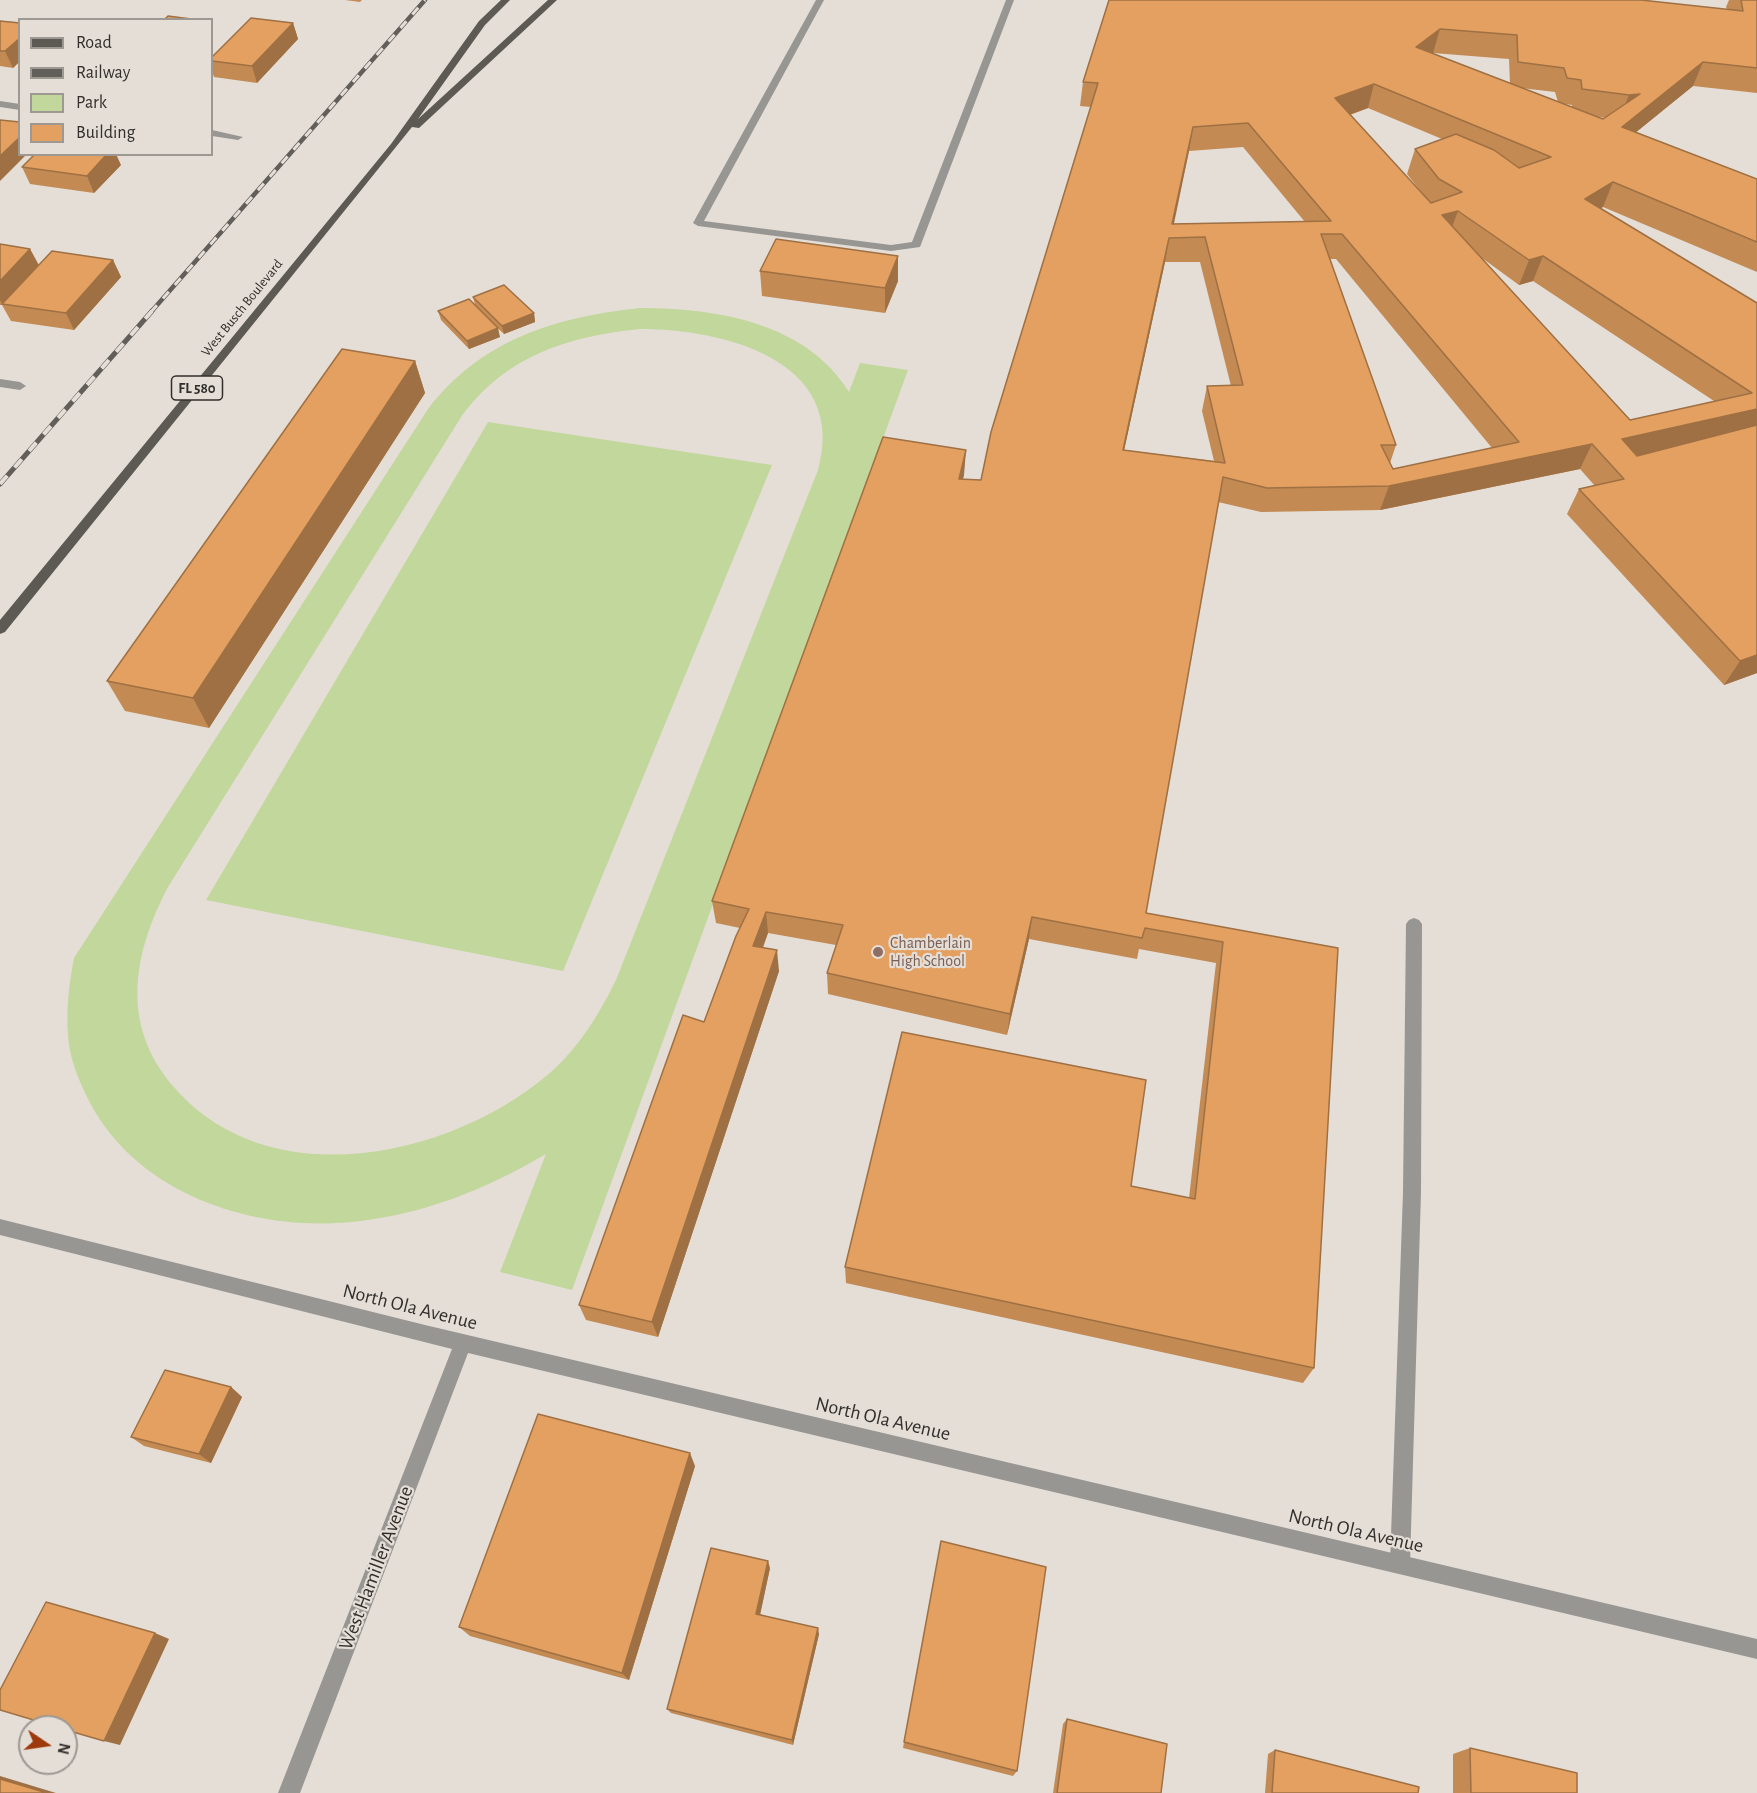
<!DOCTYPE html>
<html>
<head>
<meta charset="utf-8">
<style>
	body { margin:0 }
	#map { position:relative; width:1757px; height:1793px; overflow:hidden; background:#e5ded7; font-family:"Alegreya Sans",sans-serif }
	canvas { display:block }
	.legend { position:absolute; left:18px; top:18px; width:195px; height:138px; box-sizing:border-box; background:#e5ded7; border:2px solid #9d9892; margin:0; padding:8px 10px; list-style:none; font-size:18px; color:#312e2b }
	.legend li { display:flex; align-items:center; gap:12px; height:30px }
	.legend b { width:30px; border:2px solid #9d9892 }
	.north { position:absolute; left:18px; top:1715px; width:60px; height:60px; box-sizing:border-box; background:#e5ded7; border:2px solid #9d9892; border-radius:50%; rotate:103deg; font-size:16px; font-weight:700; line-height:24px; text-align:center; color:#312e2b }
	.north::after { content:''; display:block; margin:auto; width:21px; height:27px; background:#9e390b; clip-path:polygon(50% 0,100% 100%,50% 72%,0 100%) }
</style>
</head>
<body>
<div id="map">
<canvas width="1757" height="1793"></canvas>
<ul class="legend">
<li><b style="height:8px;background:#5d5a54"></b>Road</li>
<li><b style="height:8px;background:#625e5a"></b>Railway</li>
<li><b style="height:16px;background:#c2d79b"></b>Park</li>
<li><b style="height:16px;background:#e3a060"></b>Building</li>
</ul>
<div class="north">N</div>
</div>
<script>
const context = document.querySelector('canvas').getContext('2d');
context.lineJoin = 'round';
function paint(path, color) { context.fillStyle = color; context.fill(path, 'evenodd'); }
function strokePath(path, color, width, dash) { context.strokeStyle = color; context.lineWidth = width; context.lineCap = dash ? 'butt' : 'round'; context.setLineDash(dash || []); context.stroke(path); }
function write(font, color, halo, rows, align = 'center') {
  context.font = font + ' "Alegreya Sans",sans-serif'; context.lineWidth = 4.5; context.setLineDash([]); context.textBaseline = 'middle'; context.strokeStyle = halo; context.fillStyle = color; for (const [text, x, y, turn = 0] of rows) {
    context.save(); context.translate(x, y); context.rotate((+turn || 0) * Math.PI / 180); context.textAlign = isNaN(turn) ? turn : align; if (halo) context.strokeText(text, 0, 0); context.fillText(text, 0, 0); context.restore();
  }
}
paint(new Path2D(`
	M640,308C715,308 806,322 849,392L860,363L908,370L572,1290L500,1272L546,1154C485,1190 422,1215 351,1222C249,1232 132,1192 86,1095C77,1076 69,1055 68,1035C66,1008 69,984 74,958L428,409C482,339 556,317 640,308ZM640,329C723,329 849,360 818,470L616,980C599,1014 580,1046 551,1072C452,1158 268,1198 173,1086C120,1024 133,954 168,887L463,414C508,355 569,336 640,329Z
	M488,422L772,465L563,971L206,900Z`), '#c2d79b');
paint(new Path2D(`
	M816,0H824L704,221L891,245L912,242L1006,0H1014L920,247L891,251L698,226L693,223Z
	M1414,918L1419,920L1422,924L1421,1192L1410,1564L1407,1571L1400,1574L1393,1571L1390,1564L1403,1192L1406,924L1409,920Z`), '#979693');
paint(new Path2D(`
	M0,101L20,104V110L0,107Z
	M212,130L243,137L238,140L212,136Z
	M0,379L20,382L26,386L20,390L0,387Z
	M0,1219L425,1325L1757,1639V1659L468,1353L300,1793H278L452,1349L0,1235Z`), '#979693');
paint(new Path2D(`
	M501,0H510L485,25L418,119L548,0H557L419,128L412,127L5,632L0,634V620L391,144L479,21Z`), '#5d5a54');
const railFar1 = new Path2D(`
	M151,312L425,0`);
const rail = new Path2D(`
	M0,484L152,311`);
strokePath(railFar1, '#625e5a', 4.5);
strokePath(rail, '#625e5a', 5);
strokePath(railFar1, '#e5ded7', 3, [9]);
strokePath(rail, '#e5ded7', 4, [11]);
paint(new Path2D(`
	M345,0H362L360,2Z
	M1109,0L1727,9L1726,7L1729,0H1757V93L1693,86L1636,132L1757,179V272L1603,207L1601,208L1757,303V673L1724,685L1567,514L1579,489L1595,486L1580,469L1380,510L1261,512L1218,502L1146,913L1338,948L1314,1368L1303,1383L846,1283L845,1267L1131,1186L1189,1198L1216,963L1139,949L1137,959L1029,939L1007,1035L828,994L827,973L836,945L768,933L763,948L779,971L658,1337L586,1320L579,1305L704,1022L740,928L716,923L712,901L966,450L963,479L981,480L1091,107L1080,106L1083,82ZM1433,53L1509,59L1510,84L1433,54ZM1521,88L1555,92L1558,102ZM1559,103L1572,105V108ZM1368,108L1442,139L1415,149L1407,174L1426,198L1350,115ZM1594,116L1606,118L1603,119ZM1243,147L1305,222L1173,224L1189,151ZM1482,258L1519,285L1533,281L1714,401L1630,420ZM1330,259H1336L1492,448L1393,469L1390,463L1396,445ZM1165,262H1200L1231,386H1207L1202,411L1214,461L1124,450Z
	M0,21L20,23V61L13,68L0,66Z
	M293,23L298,39L257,83L214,77L212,71V57Z
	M121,165L94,193L30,184L22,167Z
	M0,244L30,249L39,265L113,260L121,277L74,330L11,321L2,305H0Z
	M760,271L898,281L885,313L762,296Z
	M473,297L534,313L535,322L504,334L493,324L500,337L469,349L441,320L438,311L475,305Z
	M415,361L425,393L209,728L125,711L107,681Z
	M231,1387L242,1397L211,1463L144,1446L131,1437Z
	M695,1466L629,1680L470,1636L459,1627Z
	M770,1568L760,1614L819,1634L793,1745L671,1713L667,1709Z
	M1067,1719L1161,1793H1053L1063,1724Z
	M904,1742L1017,1771L1013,1776L903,1748Z
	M1470,1748L1577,1793H1453V1754Z
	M1275,1750L1418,1793H1265L1268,1754Z`), '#c38a53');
paint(new Path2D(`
	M293,23L298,39L257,83L252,66Z
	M1440,29L1433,53L1410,71L1416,47Z
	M20,38V61L13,68L5,51Z
	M1703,62L1693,86L1613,151L1622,127Z
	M1374,84L1368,108L1329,122L1335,98Z
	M1640,94L1619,119L1629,95Z
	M1193,127L1189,151L1171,238L1172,224Z
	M20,137V154H27L0,181V156Z
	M107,154H116L121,165L94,193L87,176Z
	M1613,182L1603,207L1575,223L1585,199Z
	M1458,211L1449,235L1442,215Z
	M1169,238L1165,262L1119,474L1123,450Z
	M30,249L39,266L3,305L0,300V281Z
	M898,256V281L885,313V288Z
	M1543,256L1533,281L1519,285L1529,260Z
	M113,260L121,277L74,330L66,313Z
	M534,313L535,322L504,334L502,326Z
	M498,328L500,337L469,349L467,341Z
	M415,361L425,393L209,728L193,698Z
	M1757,409V431L1609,463L1622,439Z
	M1592,444L1580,469L1380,510L1389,486Z
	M966,450L964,475L957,504L959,479Z
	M1757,655V673L1724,685L1740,661Z
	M766,912L768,933L755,967L753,946Z
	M1032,917L1029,939L1007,1035L1010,1014Z
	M777,950L779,971L658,1337L652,1322Z
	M231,1387L242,1397L211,1463L199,1454Z
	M690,1453L695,1466L629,1680L622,1673Z
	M768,1561L770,1568L759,1620L756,1614Z
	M818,1628L819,1634L793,1745L792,1740Z
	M155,1633L169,1639L120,1745L104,1741Z
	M0,1776L56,1793H47L0,1779Z`), '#9f7043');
const building = new Path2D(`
	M1109,0H1641L1743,11L1741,0H1757V68L1703,62L1622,127L1757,179V242L1613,182L1585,199L1757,303V409L1622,439L1637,456L1757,425V655L1740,661L1579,489L1624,479L1592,444L1389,486L1267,488L1223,477L1146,913L1338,948L1314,1368L845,1267L902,1032L1146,1080L1131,1186L1195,1199L1223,942L1145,928L1142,938L1032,917L1010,1014L827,973L843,925L766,912L753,946L777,950L652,1322L579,1305L683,1015L704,1022L736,936L749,909L712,901L883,437L966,450L959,479L981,480L991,432L1098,83L1083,82ZM1440,29L1517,35L1518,62L1564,68L1567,78L1581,80L1582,89L1629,95L1640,94L1603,119L1416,47ZM1374,84L1551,157L1519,168L1494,150L1456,134L1415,149L1439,179L1462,192L1431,203L1335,98ZM1248,123L1331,221L1172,224L1193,127ZM1458,211L1529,260L1543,256L1752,393L1630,420L1442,215ZM1321,234H1342L1519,442L1393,469L1381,445H1396ZM1205,237L1243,385L1207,386L1225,463L1123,450L1169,238Z
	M168,16L199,20H164Z
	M251,18L293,23L252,66L212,61V57Z
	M0,21L20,23V38L5,51H0Z
	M0,120L20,122V137L0,156Z
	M35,154H107L87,176L22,167Z
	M776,239L898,256L885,288L760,271Z
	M0,244L30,249L0,281Z
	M52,251L113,260L66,313L2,304Z
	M504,285L534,313L502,326L473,297Z
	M469,299L498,328L467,341L438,311Z
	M342,349L415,361L193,698L107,681Z
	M165,1370L231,1387L199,1454L131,1437Z
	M538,1414L690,1453L622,1673L459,1627Z
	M941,1541L1046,1567L1017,1771L904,1742Z
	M711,1548L768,1561L756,1614L818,1628L792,1740L667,1709Z
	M46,1602L155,1633L104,1741L66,1730V1727H57L0,1710V1690Z
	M1067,1719L1167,1744L1161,1793H1057Z
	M1470,1748L1577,1773V1793H1471Z
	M1275,1750L1419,1787L1418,1793H1272Z
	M0,1779L47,1793H0Z`);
paint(building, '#e3a060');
strokePath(building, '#9f7043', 1.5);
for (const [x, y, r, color] of [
	[878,952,6,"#8d6e63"]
]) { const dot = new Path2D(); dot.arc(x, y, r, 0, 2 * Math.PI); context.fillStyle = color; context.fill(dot); strokePath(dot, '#e5ded7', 2); }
write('14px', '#312e2b', '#e5ded7', [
	["West Busch Boulevard",242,308,-51]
]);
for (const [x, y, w] of [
	[197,388,51]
]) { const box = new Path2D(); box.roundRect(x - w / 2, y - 12, w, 24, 4.5); context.fillStyle = '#e5ded7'; context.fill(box); strokePath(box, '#312e2b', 1.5); }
write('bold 15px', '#312e2b', null, [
	["FL 580",197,388]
]);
write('16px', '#785e54', '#e5ded7', [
	["Chamberlain",890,943],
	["High School",890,961]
], 'left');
write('20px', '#312e2b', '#e5ded7', [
	["North Ola Avenue",410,1307,14],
	["North Ola Avenue",883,1419,13],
	["North Ola Avenue",1356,1531,13],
	["West Hamiller Avenue",376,1568,-69]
]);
</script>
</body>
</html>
